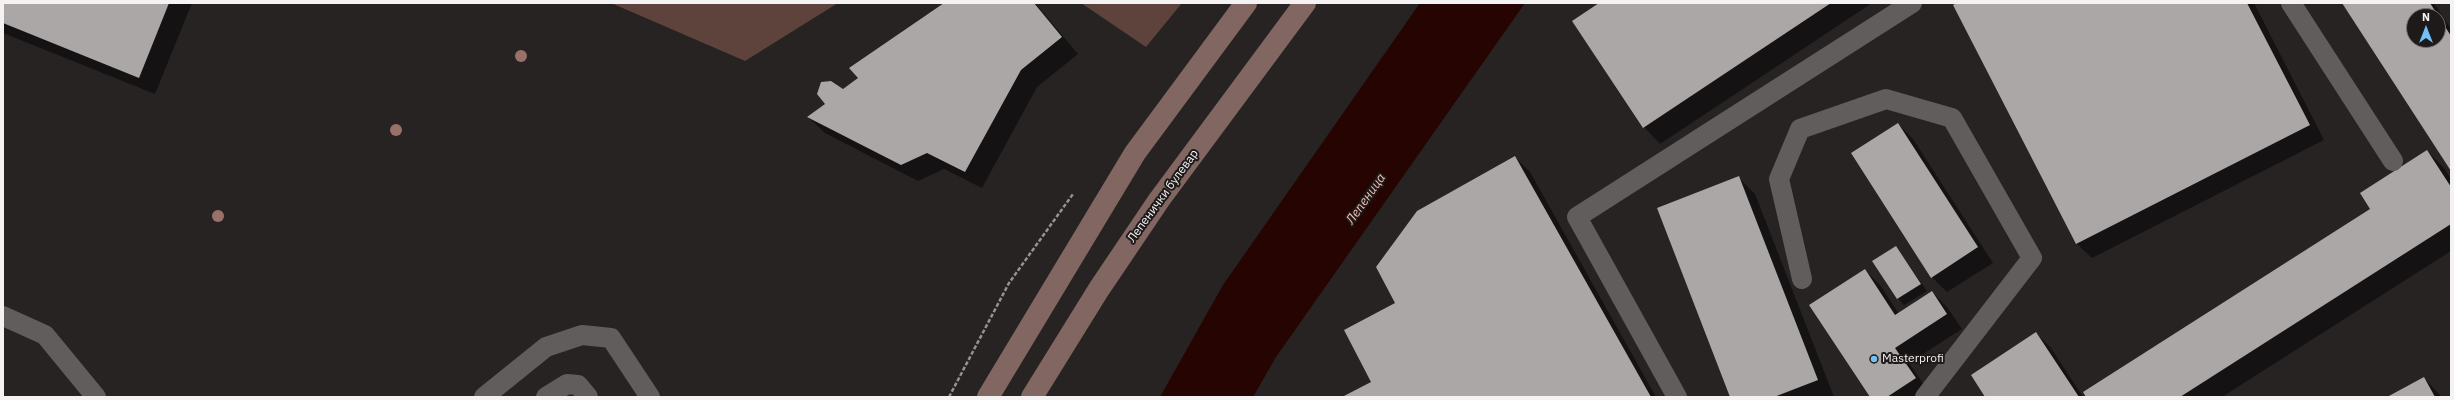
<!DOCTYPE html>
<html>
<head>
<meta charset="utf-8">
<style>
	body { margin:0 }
	#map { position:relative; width:2454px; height:400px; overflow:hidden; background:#262322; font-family:"IBM Plex Sans",sans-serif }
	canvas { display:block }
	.frame { position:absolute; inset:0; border:4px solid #f4f2f2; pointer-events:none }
	.north { position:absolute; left:2406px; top:8px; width:40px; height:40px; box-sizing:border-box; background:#1d1a19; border:1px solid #737070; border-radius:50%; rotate:0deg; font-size:11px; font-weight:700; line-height:16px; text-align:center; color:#f4f2f2 }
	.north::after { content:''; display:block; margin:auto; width:14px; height:18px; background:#74c0f6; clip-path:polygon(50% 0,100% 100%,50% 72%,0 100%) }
</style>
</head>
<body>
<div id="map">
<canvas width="2454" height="400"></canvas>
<div class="frame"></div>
<div class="north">N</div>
</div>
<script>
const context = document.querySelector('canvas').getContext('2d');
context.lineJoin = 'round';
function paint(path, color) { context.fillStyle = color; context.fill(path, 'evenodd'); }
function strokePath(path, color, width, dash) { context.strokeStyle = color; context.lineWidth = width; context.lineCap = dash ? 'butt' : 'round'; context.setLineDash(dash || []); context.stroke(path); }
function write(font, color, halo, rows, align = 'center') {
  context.font = font + ' "IBM Plex Sans",sans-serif'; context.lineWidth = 4; context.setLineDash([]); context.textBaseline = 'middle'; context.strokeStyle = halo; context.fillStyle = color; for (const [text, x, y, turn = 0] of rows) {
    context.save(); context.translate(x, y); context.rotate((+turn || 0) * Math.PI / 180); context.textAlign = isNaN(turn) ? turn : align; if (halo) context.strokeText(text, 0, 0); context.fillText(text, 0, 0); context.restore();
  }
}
paint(new Path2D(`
	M611,3H838L745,61Z
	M1081,3H1182L1146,47Z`), '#5e423c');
paint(new Path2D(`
	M1420,3H1525L1276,357L1253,397H1160L1223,285Z`), '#250402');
paint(new Path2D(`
	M3,3H192L155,94L3,33Z
	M945,3H1035L1078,54L1037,87L982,188L944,169L918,181L825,133L808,117L860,78Z
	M1601,3H1872L1660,144L1644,127Z
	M1959,3H2254L2324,140L2092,258L2076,243Z
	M2343,3H2434L2451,29V169ZM2414,16H2438V40H2414Z
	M1898,124L1913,139L1993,263L1947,292L1932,277Z
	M2427,151L2444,168L2451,179V251L2222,397H2087L2371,209Z
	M1515,157L1530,172L1656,397H1344L1372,382L1397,303Z
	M1739,178L1755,194L1834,397H1731Z
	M1896,247L1927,291L1904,305L1898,298Z
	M1865,270L1880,285L1899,314L1932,292L1947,307L1962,329L1909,363L1930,394L1925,397H1871Z
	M2036,333L2051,348L2083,397H1986Z
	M2424,378L2442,397H2389Z`), '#0007');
paint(new Path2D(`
	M3,3H169L139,78L3,23Z
	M944,3H1034L1062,37L1021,70L965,172L927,153L901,165L807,117L825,104L817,94L821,82L831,81L843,89L858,78L849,68Z
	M1599,3H1831L1643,128L1572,21Z
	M1957,3H2247L2310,125L2076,244L1953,5Z
	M2342,3H2430L2451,36V171ZM2414,16H2438V40H2414Z
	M1898,123L1978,247L1931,278L1851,153Z
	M2427,150L2451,187V224L2180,397H2086L2083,392L2370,209L2360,193Z
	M1515,156L1651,397H1342L1371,382L1344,330L1395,303L1376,267L1417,211Z
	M1739,176L1818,380L1774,397H1730L1657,208Z
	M1896,246L1921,284L1897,299L1872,261Z
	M1865,269L1895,315L1932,291L1947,314L1895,348L1916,378L1887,397H1870L1809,305Z
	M2036,332L2079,397H1985L1971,375Z
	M2424,377L2435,397H2387Z`), '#aba7a6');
strokePath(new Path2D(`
	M949,397L1009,283L1073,194`), '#959292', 2.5, [4, 2]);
strokePath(new Path2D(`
	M2291,3L2393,161
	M1802,279L1779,179L1800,129L1886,99L1952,118L2032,258L1925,397
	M3,316L45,335L96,397
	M484,397L546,347L582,335L611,338L650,397
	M546,397L567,384L578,385L588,397
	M1677,397L1577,217L1912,3`), '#615d5c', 20);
strokePath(new Path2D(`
	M988,397L1135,153L1246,3
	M1032,397L1099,289L1159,200L1305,3`), '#826661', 22);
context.fillStyle = '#9a7169';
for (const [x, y] of [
	[521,56],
	[396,130],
	[218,216]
]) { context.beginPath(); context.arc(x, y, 6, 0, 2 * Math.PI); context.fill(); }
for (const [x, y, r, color] of [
	[1874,359,4,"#74c0f6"]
]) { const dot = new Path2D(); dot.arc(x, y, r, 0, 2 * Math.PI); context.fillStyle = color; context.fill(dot); strokePath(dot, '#1d1a19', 1.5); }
write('12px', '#f4f2f2', '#1d1a19', [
	["Лепенички булевар",1163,196,-54]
]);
write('12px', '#f4f2f2', '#1d1a19', [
	["Masterprofi",1882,359]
], 'left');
write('italic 13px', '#f9beb3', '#1d1a19', [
	["Лепеница",1366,199,-55]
]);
</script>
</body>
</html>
